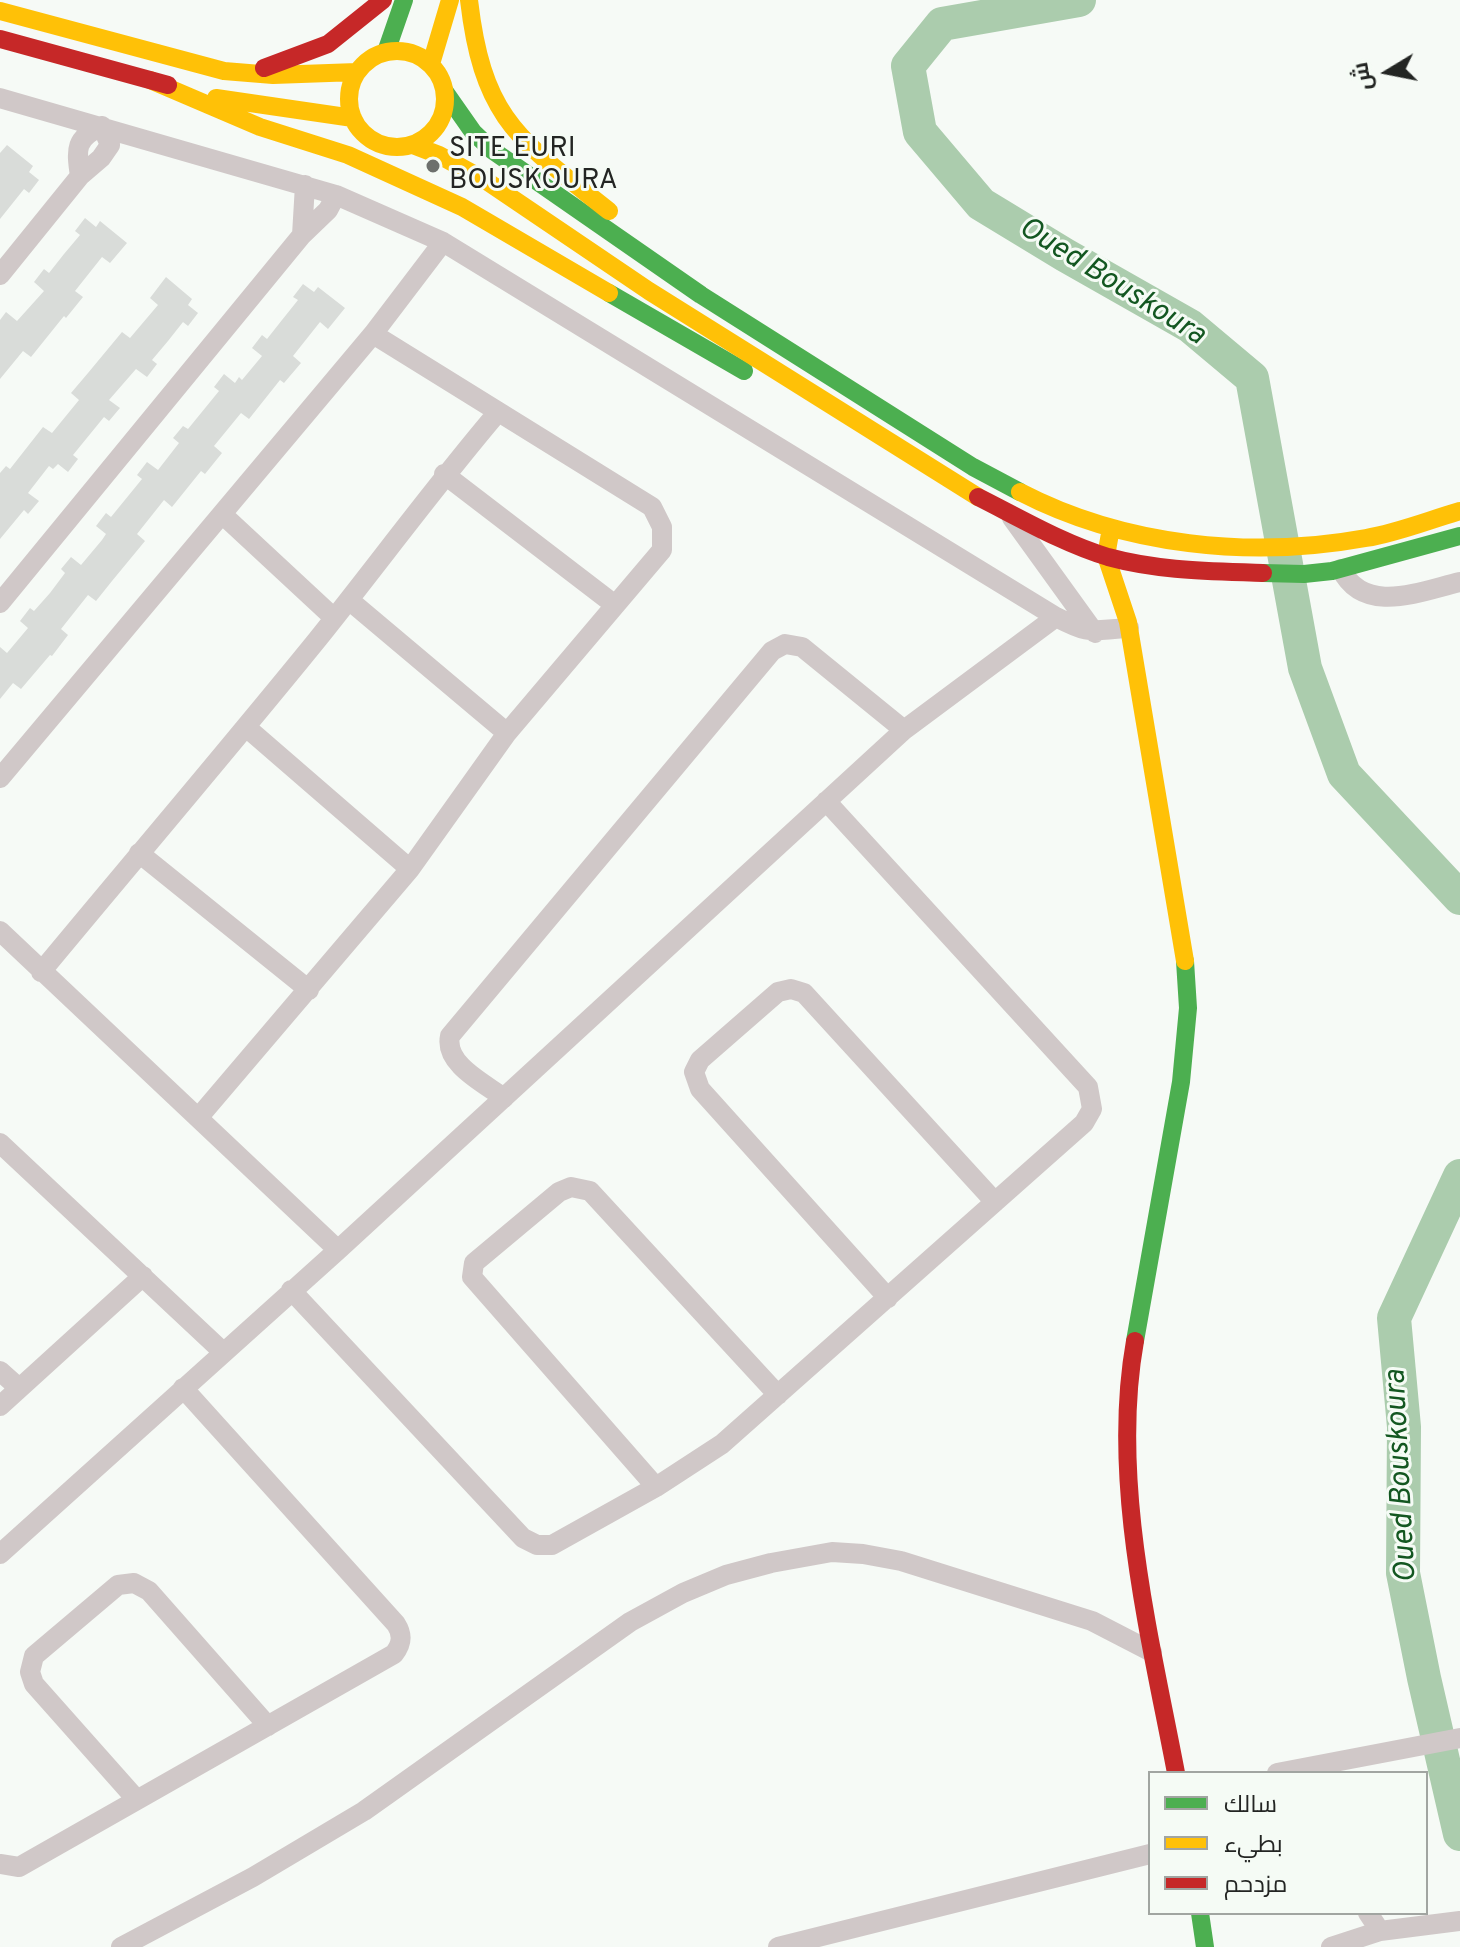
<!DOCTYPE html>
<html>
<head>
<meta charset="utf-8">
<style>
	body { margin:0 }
	#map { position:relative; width:1460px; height:1947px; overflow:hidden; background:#f6faf6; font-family:Overpass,Cairo,sans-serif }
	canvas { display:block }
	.legend { position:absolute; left:1148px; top:1771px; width:280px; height:144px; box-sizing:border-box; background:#f5fbf5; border:2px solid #a1a5a1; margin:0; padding:10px 14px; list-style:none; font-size:24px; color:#232523 }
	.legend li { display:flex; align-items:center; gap:16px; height:40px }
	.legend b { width:40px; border:2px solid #a1a5a1 }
	.north { position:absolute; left:1348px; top:32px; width:80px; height:80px; -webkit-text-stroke:6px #f5fbf5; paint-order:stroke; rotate:260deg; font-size:22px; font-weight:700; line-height:32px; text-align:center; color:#232523 }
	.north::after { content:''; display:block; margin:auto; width:28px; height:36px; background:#232523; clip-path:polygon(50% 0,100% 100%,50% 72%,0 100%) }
</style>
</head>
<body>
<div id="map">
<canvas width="1460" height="1947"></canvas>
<ul class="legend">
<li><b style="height:10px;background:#4caf50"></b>سالك</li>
<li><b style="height:10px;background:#ffc107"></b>بطيء</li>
<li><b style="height:10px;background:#c62828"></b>مزدحم</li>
</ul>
<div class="north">ش</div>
</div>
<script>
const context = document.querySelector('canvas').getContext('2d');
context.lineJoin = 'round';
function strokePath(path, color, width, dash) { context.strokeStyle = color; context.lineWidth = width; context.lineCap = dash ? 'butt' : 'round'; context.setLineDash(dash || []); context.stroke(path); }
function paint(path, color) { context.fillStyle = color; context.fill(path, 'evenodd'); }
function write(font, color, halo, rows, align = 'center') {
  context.font = font + ' Overpass,sans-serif'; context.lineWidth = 6; context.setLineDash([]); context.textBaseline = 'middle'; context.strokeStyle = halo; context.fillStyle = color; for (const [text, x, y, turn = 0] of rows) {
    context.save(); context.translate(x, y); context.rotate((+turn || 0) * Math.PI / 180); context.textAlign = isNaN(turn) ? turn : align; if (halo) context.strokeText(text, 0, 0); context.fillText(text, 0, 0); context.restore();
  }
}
strokePath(new Path2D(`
	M1079,0L942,24L908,66L920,132L981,204L1065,255L1190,326L1252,378L1305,668L1344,774L1460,898
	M1460,1176L1394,1318L1404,1427L1403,1573L1424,1678L1460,1834`), '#abccad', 34);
paint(new Path2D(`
	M7,145L33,166L29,172L39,180L29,193L24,189L0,219V153Z
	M85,218L96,227L100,221L127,243L110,263L102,257L75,291L83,297L66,318L64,316L31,357L23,351L0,379V320L6,312L17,321L44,291L34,282L44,269L49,273L64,254L80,235L75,231Z
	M166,277L192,299L188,305L198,313L188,326L183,322L168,341L152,360L157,364L147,377L136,369L109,400L120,408L109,421L104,417L73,455L78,459L68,472L58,464L53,469L49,466L28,493L39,501L28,514L24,510L0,539V473L6,466L10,469L43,427L52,433L79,400L71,393L88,373L122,332L130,338L158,305L150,298Z
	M303,284L314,292L318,287L345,308L328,329L320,322L293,356L301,363L284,383L280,380L249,419L241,413L214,446L222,453L205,474L201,471L172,507L164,500L137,534L145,541L112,581L96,601L88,595L61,629L68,635L52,656L50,655L21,689L13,683L0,699V647L7,653L28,628L20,621L30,608L34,611L50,593L65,573L61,569L71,557L81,565L102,540L106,534L96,526L106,513L111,517L142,479L137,475L147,462L158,470L179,443L173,438L183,426L188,429L219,391L214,387L224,374L235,383L239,377L242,380L262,356L252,348L262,335L267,339L282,320L298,300L293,297Z`), '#d9dcd9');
strokePath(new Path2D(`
	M0,98L336,195L443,242L1056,617C1093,636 1090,630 1129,628
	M80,176C76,149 75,138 102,126
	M302,235L305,185
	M0,275L80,176L101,158L110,145L102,126
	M444,474L615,605
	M222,514L334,618
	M1012,518L1095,633
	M1341,569C1364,616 1421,591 1460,582
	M349,600L507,733
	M0,603L302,235L328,210L336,195
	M246,727L410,869
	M0,778L373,334L443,242
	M139,853L309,990
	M0,931L338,1250
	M41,972C133,861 226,752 317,640C378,564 435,486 498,412
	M504,1098C484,1083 444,1064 450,1036L772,651L785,644L802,647L904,730
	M198,1118L410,869L507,733L662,550V527L652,507L373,334
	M0,1143L223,1352
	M291,1290L523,1538L537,1545H552L656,1487L722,1444L1084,1123L1092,1109L1088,1087L826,801
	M888,1298L700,1089L694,1072L700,1060L778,992L791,989L804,993L995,1202
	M0,1371L19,1388
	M0,1406L143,1276
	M656,1487L472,1277L474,1263L559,1192L571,1187L590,1191L778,1395
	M0,1554L338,1250L904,730L1056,617
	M1277,1773L1460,1738
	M137,1800L34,1684L30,1672L34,1656L118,1585L134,1583L149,1591L268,1726
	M0,1864L19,1867L394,1654C402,1644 403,1635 396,1624L183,1388
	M1368,1913L1380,1931
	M121,1947L253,1877L364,1811L630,1622L683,1593L726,1575L771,1563L832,1552L863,1554L901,1561L1092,1621L1152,1652
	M778,1947L1150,1854
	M1331,1947L1380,1931L1460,1921`), '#d0c8c8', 20);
strokePath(new Path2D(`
	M386,52L404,0
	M445,92L473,132L492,150L701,295L973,467L1020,492
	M609,293L744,371
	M1263,573L1304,574L1332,571L1460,536
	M1135,1341L1181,1082L1188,1008L1185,961
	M1200,1913L1205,1947`), '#4caf50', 18);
strokePath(new Path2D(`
	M469,0C483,121 520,140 609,211
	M0,11L224,71L273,75L357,72
	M349 99a48 48 0 1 1 96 0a48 48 0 1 1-96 0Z
	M431,64L450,0
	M150,80L260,127L348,155L462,207L609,293
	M216,98L353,118
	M413,145L439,155L488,182L649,291L978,497
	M1020,492C1124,546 1251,559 1366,538C1397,533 1429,520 1460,511
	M1111,528L1106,556L1128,622L1185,961`), '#ffc107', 18);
strokePath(new Path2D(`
	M0,39L168,85
	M264,68L328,44L383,0
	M978,497C1020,518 1062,543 1108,557C1159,571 1211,571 1263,573
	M1135,1341C1110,1480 1150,1636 1176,1773`), '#c62828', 18);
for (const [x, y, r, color] of [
	[433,166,8,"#6d706d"]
]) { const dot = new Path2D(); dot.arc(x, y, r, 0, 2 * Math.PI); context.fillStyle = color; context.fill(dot); strokePath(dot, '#f5fbf5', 3); }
write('28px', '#232523', '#f5fbf5', [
	["SITE EURI",449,150],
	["BOUSKOURA",449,182]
], 'left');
write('italic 30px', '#135721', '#f5fbf5', [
	["Oued Bouskoura",1111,283,32],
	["Oued Bouskoura",1403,1476,-93]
]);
</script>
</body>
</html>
